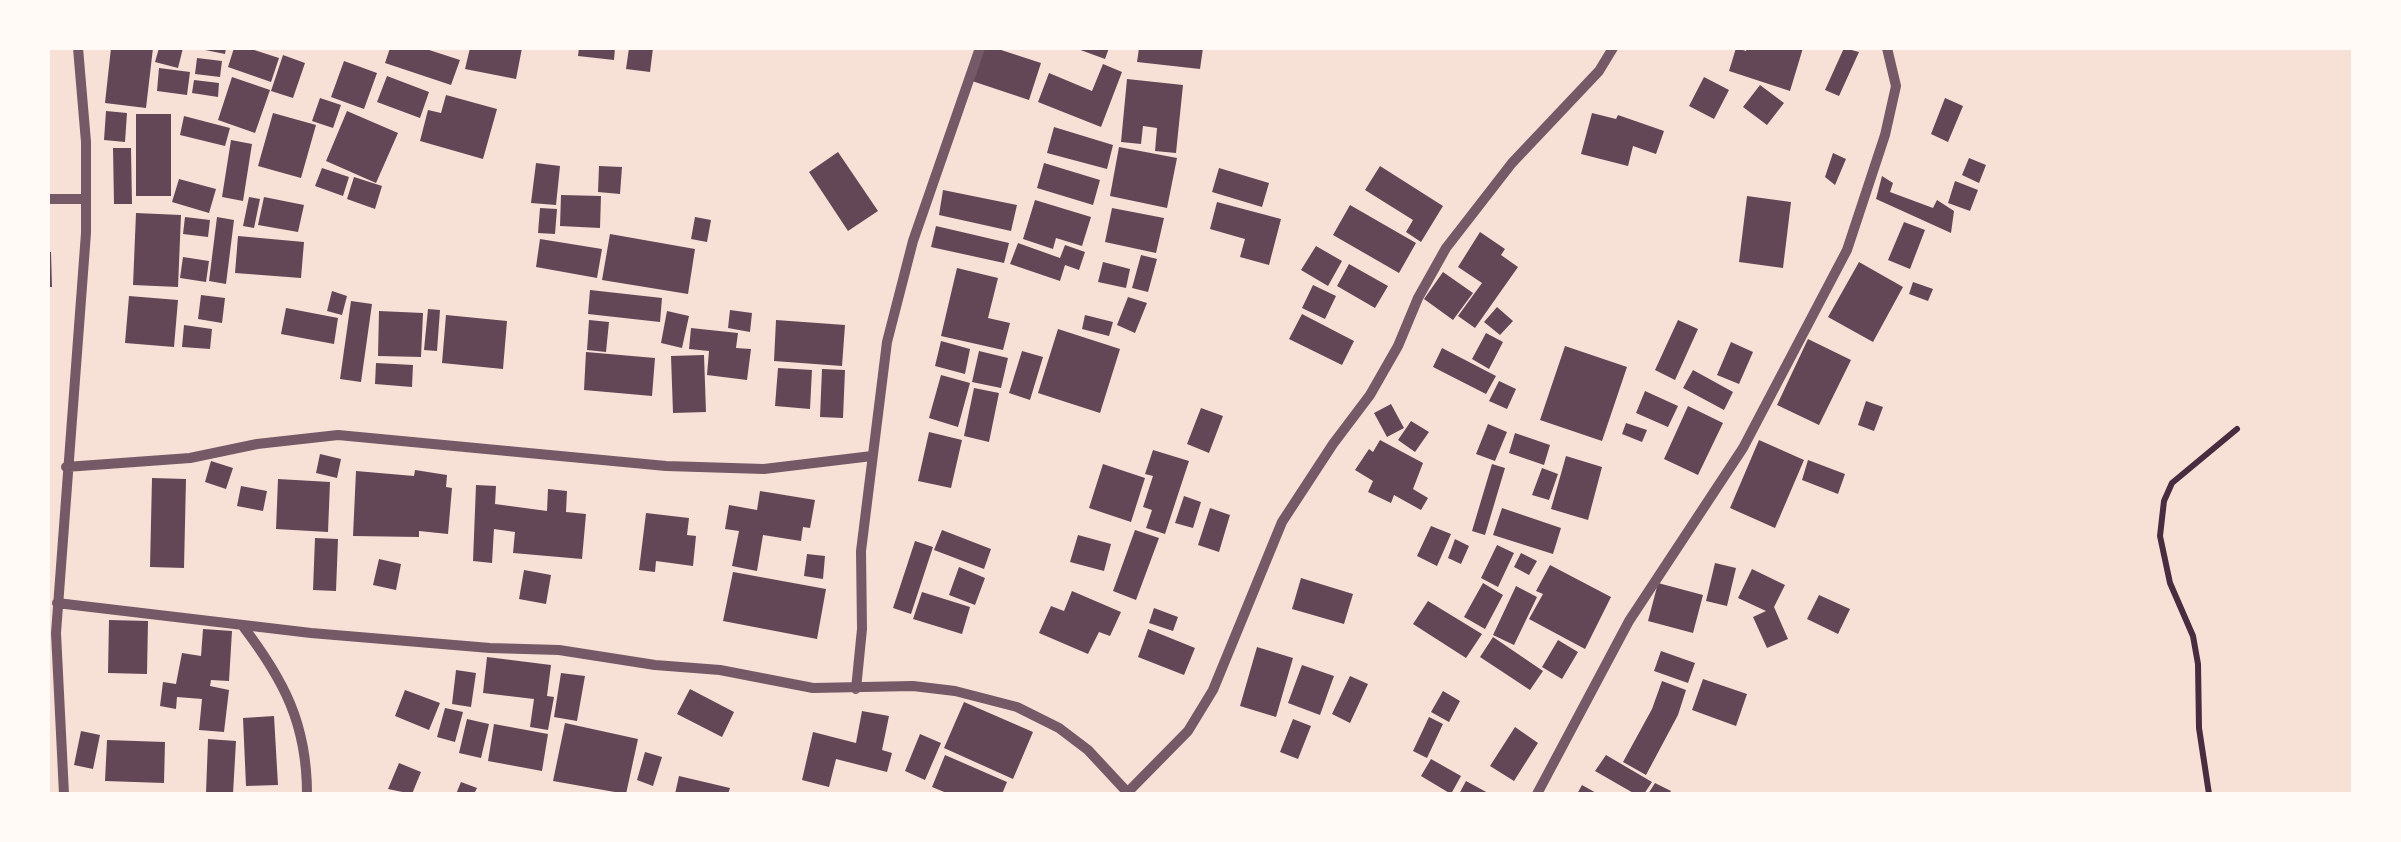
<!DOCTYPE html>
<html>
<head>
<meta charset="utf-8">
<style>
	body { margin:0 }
	#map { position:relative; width:2401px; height:842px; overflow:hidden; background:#f7e1d7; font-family:Signika,sans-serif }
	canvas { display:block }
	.frame { position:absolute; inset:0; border:50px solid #fffaf5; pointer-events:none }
</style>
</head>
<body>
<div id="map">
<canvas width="2401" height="842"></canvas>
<div class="frame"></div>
</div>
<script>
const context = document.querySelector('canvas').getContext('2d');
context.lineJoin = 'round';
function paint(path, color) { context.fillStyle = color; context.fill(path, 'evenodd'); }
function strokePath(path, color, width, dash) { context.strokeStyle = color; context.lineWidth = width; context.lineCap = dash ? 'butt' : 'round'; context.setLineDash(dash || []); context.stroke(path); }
paint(new Path2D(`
	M111,48H153L146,108L105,103Z
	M159,48H183L178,68L155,62Z
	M195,48H226L225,54Z
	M234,48H248L279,58L271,82L228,67Z
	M390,48H423L460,60L451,85L385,63Z
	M470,48H522L516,79L465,69Z
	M579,48H615L614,60L578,56Z
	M629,48H653L650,72L626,69Z
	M982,48H995L1041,63L1029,100L972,81Z
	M1075,48H1109L1105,59Z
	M1139,48H1203L1200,69L1137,62Z
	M1736,48L1746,51L1747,48H1803L1790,91L1729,71Z
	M1844,48L1859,52L1839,96L1825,90Z
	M283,55L305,63L293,98L271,91Z
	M197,58L222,61L220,77L195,74Z
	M344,61L377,73L364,109L331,97Z
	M1103,64L1122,72L1101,127L1038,102L1049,73L1092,91Z
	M159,68L190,72L187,95L157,91Z
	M387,76L429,92L420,118L377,102Z
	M232,77L270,90L255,133L218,120Z
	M1704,77L1729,90L1714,119L1689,106Z
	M1127,79L1183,85L1176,153L1155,151L1157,128L1143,126L1141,144L1121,142Z
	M194,80L219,83L218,97L192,93Z
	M1760,85L1784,103L1767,125L1743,107Z
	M446,95L497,109L483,159L420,141L428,110L441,113Z
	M320,98L341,105L333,128L312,121Z
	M1945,98L1963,106L1948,142L1931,134Z
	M106,111L127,113L125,142L104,140Z
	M347,111L398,133L376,183L326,161Z
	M273,113L316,125L301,178L258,166Z
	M1592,113L1616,119L1618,115L1664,131L1656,154L1633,146L1628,166L1581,154Z
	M136,114H171V196H136Z
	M184,116L230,128L225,146L180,135Z
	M1054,127L1113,145L1107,169L1047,153Z
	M231,140L252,144L243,201L222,197Z
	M1119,147L1177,158L1167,208L1110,196Z
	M113,148H131L132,204H114Z
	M838,152L878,211L848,231L809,172Z
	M1833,153L1846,159L1835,185L1825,177Z
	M1969,158L1986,165L1979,183L1962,175Z
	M536,163L560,166L556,205L531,203Z
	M1044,163L1100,180L1093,205L1037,188Z
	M599,166L622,167L620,194L598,192Z
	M1380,166L1443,206L1421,242L1406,232L1413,220L1365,190Z
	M322,168L349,177L343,196L315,186Z
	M1219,168L1269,183L1262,207L1212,192Z
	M1882,176L1893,183L1890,192L1933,208L1937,200L1954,211L1951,233L1876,199Z
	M354,177L382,186L375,209L347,199Z
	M179,179L216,189L209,213L172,202Z
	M1955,181L1978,190L1970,211L1948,203Z
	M943,190L1017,205L1011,231L939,215Z
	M561,195L601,196L600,228L560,226Z
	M1747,196L1791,202L1783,268L1739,262Z
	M249,197L260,199L254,228L243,226Z
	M264,197L304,205L298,232L258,225Z
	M1035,200L1091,217L1082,246L1056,238L1053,249L1023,239Z
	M1217,202L1281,219L1269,265L1240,257L1245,239L1210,229Z
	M1350,205L1416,243L1399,273L1333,235Z
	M540,208L557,209L555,234L538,233Z
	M1112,208L1164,218L1156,253L1105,242Z
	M136,213L181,215L178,287L133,285Z
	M185,217L210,220L208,237L183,234Z
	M217,217L234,220L226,284L209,281Z
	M695,217L711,220L707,242L691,239Z
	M1904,222L1925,230L1910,269L1888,260Z
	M936,226L1009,243L1004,263L931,247Z
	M1480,232L1505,249L1501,255L1518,267L1475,328L1458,316L1482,283L1458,267Z
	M610,234L695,249L688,294L602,280Z
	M238,236L304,242L301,278L235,273Z
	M540,239L602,249L597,278L536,267Z
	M1018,243L1060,258L1065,245L1085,252L1079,270L1065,265L1060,281L1010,264Z
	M1316,246L1342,261L1328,286L1301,270Z
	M48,252H51L52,287H48Z
	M1141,255L1157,259L1148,292L1132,288Z
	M183,257L209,261L206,282L180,278Z
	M1103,262L1130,269L1126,288L1098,282Z
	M1859,262L1903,287L1873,342L1828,317Z
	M1349,264L1388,286L1375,308L1337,286Z
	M957,268L998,278L988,318L1010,323L1003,350L941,336Z
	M1443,272L1473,293L1453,320L1424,299Z
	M1913,282L1933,289L1928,301L1909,294Z
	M1313,285L1336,296L1325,319L1302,308Z
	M590,290L662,298L660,322L588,314Z
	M332,291L347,296L342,315L327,311Z
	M201,295L225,298L222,323L198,319Z
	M129,296L178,300L174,347L125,343Z
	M1128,297L1147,303L1135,333L1117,325Z
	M351,301L372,304L361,382L340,379Z
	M1497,307L1513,321L1500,335L1484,322Z
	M286,308L338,318L334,344L281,334Z
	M428,309L440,310L437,351L424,350Z
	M730,310L752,313L750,332L728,328Z
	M379,311L423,313L421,357L378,356Z
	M667,311L689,316L682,348L661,343Z
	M1302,314L1354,341L1342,365L1289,339Z
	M446,315L507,321L503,369L442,363Z
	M1085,315L1113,322L1109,336L1082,329Z
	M589,320L609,322L606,352L587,350Z
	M776,320L845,325L842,366L774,361Z
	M1678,320L1698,329L1675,380L1655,370Z
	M184,325L212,329L210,349L182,347Z
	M691,328L738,333L736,348L751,349L747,380L707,375L709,351L689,349Z
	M1058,329L1120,349L1100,413L1038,393Z
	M1486,333L1503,342L1489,369L1472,359Z
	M1808,339L1851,360L1819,425L1777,405Z
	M941,341L970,349L965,374L935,366Z
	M1731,342L1753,352L1739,384L1717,375Z
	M1565,346L1627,367L1602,441L1540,420Z
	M1442,348L1496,376L1486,394L1433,367Z
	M979,351L1008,358L1001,388L972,382Z
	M1022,351L1043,357L1030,400L1009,393Z
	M586,352L655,358L652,396L584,390Z
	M704,355L706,412L673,413L671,356Z
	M376,363L413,365L412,387L375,384Z
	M778,368L812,370L810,409L775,406Z
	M822,369L845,370L843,418L820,417Z
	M1693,370L1733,392L1724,410L1683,388Z
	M941,375L970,383L958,427L929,418Z
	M1499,381L1516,389L1507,409L1489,401Z
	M974,388L999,393L989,442L964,436Z
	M1645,391L1678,406L1668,427L1636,413Z
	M1866,401L1883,407L1874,431L1858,425Z
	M1391,404L1404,428L1387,437L1374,413Z
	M1688,406L1723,423L1698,475L1664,459Z
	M1201,408L1223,416L1209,453L1187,444Z
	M1411,421L1429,432L1415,452L1398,440Z
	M1626,423L1647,430L1642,442L1622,434Z
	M1488,424L1507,432L1495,461L1476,454Z
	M929,432L962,440L951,488L918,481Z
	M1515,433L1550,445L1544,465L1509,453Z
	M1380,440L1423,463L1413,489L1428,498L1421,510L1394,495L1391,503L1368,492L1373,481L1355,470L1369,449L1373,452Z
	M1759,440L1804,460L1775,528L1730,508Z
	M1153,450L1189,461L1165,534L1146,528L1152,510L1143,507L1153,476L1145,474Z
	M320,454L341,459L337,478L316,473Z
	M1566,456L1602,467L1588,520L1551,509Z
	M1808,460L1845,474L1838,494L1802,480Z
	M211,461L233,468L226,489L205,482Z
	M1103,464L1145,478L1131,522L1089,508Z
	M1492,464L1505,468L1485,535L1472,531Z
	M1542,468L1558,474L1549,500L1532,495Z
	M415,470L447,475L446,487L452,488L448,534L419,531V537L353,536L356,471L414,476Z
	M152,478L186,479L184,568L150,567Z
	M278,479L330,482L328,532L276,529Z
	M476,485L496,486L495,504L547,511L548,489L567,491L566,512L586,514L582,559L513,553L515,532L494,529L492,563L473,561Z
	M241,486L267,491L263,511L237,506Z
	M760,491L815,500L810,528L803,527L801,541L763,535L757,571L732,566L739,531L725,529L729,505L757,510Z
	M1184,496L1201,502L1193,528L1175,523Z
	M1210,508L1230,515L1219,552L1198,545Z
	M1502,508L1561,528L1553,554L1493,535Z
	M646,513L689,518L687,535L696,536L693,566L656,561L655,572L639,570Z
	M1431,526L1451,534L1437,566L1417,556Z
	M942,530L991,549L984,569L934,550Z
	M1135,530L1159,538L1136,600L1113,591Z
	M1078,535L1111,544L1104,571L1070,562Z
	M315,538L338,539L336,591L313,590Z
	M1455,539L1469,546L1461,564L1448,558Z
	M915,541L933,547L911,614L893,608Z
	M1497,545L1514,553L1498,587L1481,578Z
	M1521,553L1537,561L1529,575L1514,567Z
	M807,554L825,556L823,579L804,576Z
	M379,559L401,564L396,590L373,585Z
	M1715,563L1736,568L1727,606L1706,601Z
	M1550,565L1611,597L1585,649L1529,619L1543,594L1536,591Z
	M959,567L985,578L975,605L949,595Z
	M1752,569L1785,585L1774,607L1788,639L1767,648L1753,617L1766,611L1738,598Z
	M524,570L551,575L546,604L519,599Z
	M733,572L826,589L817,639L723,621Z
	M1301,578L1353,594L1344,624L1292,609Z
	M1483,583L1503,595L1485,629L1464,617Z
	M1658,583L1703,595L1693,633L1648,621Z
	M1516,586L1537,597L1514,645L1493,635Z
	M1072,591L1121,612L1110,636L1099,632L1088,654L1039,633L1051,606L1064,611Z
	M922,592L970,607L962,634L913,619Z
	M1819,595L1850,609L1838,634L1807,619Z
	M1428,601L1482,634L1466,658L1413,624Z
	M1154,608L1178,617L1173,631L1149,623Z
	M109,620L148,621L147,674L108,673Z
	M203,629L232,631L229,681L211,680L210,686L229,690L224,732L199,730L202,699L177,697L176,709L160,706L163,682L176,684L182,653L201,656Z
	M1148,629L1195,648L1184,675L1138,657Z
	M1493,637L1543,671L1530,690L1480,657Z
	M1558,640L1578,652L1562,679L1542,667Z
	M1257,647L1293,658L1276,717L1240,706Z
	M1661,651L1695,663L1688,683L1654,671Z
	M487,657L551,665L547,696L554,697L548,730L530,727L534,699L483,693Z
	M1302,665L1334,676L1320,715L1288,703Z
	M456,670L476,673L471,707L452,704Z
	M561,673L585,676L577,721L554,717Z
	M1350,676L1368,684L1350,723L1332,714Z
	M1703,679L1747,694L1736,726L1692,710Z
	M1662,681L1686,690L1678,715L1646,775L1623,762L1652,709Z
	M690,689L734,712L722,737L677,714Z
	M405,690L440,703L429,730L395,716Z
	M1443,691L1460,701L1449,722L1431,712Z
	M964,702L1033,732L1013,779L944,748Z
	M445,708L463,712L455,742L437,737Z
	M862,711L889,716L882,750L892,753L887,772L836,759L829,787L802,780L813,732L856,743Z
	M274,716L278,785L246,786L243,718Z
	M1429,717L1443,724L1427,758L1413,751Z
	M467,719L489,724L481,758L459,753Z
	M1293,719L1311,726L1298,759L1280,752Z
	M565,723L638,739L626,794L553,781Z
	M494,724L548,734L542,771L488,761Z
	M1515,727L1538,743L1514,781L1490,766Z
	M81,731L100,735L93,769L74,765Z
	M920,734L941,743L925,780L905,771Z
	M208,739L236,741L233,794L206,793Z
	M107,740L165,742L164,783L105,781Z
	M645,752L662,757L653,786L637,780Z
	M945,755L1007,782L1002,794H949L932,787Z
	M1606,755L1652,782L1644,794H1635L1595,771Z
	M1431,759L1461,776L1451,794L1421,776Z
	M399,763L421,772L412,794L388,789Z
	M679,776L730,788L728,794H675Z
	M1466,781L1490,794H1459Z
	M461,782L477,788L474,794H456Z
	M1655,783L1671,791L1669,794H1648Z
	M1582,785L1598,794H1577Z`), '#644757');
strokePath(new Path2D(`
	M2209,794L2199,728L2198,664L2193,636L2170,583L2160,536L2164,501L2172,483L2237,429`), '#4a2c40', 6);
strokePath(new Path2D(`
	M48,199H86
	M66,467L190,458L257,444L338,435L666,466L764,469L872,456
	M57,603L311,633L490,648L559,650L655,665L720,670L813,688L913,686L955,691L1017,707L1059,728L1088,750L1128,793
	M242,625C284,680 307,724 307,794
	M856,689L862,629L861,551L887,342L913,241L980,48
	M64,794L56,633L86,233V142L78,48
	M1126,794L1188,731L1213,690L1282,522L1333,444L1370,395L1398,346L1418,298L1446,248L1512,163L1599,71L1613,48
	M1537,794L1629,621L1743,448L1847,250L1885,135L1896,86L1887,48`), '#755966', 10);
</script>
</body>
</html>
